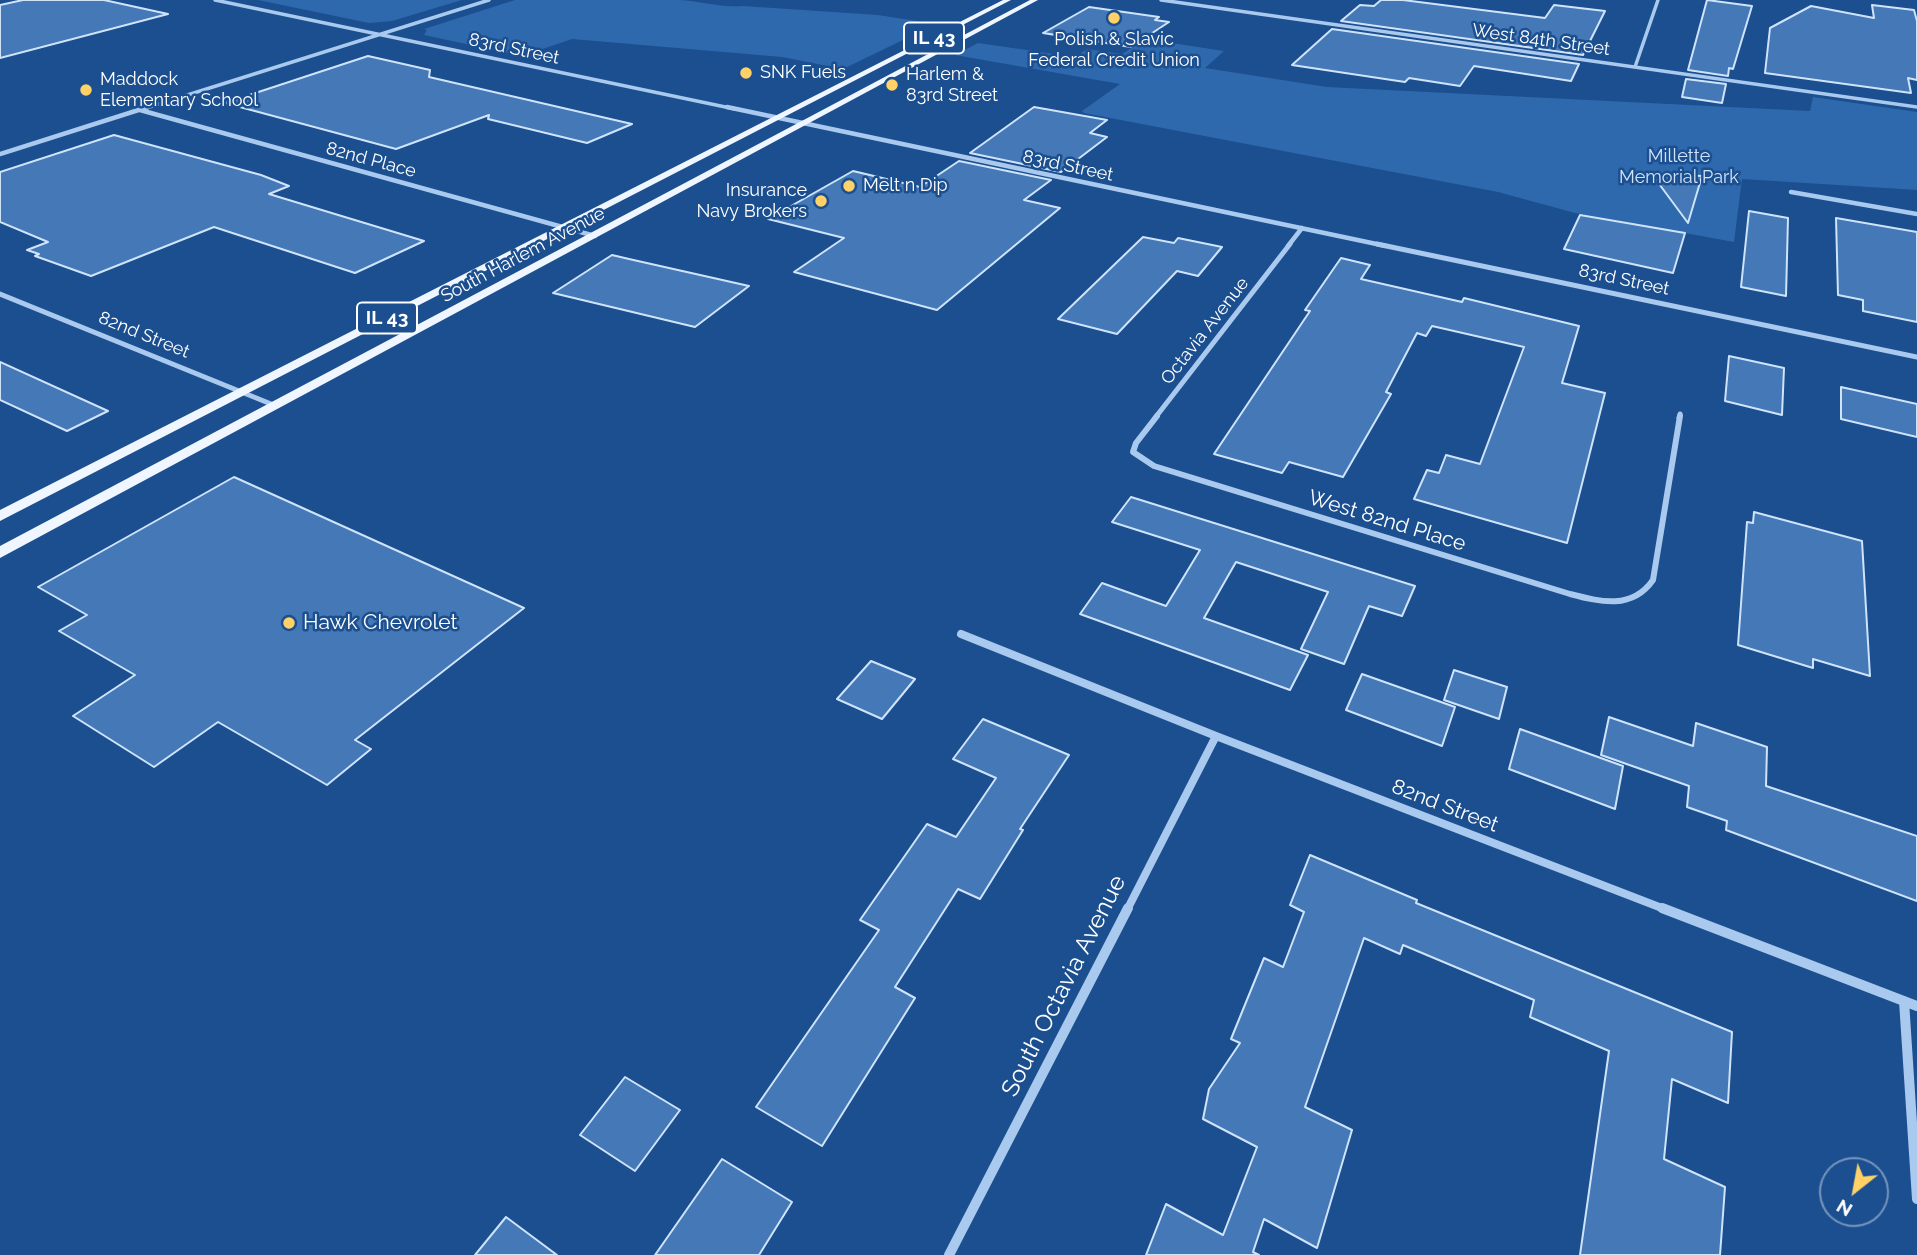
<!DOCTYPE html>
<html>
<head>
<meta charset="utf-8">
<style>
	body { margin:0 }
	#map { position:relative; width:1917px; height:1255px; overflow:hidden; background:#1b4f8f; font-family:Raleway,sans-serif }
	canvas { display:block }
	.north { position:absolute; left:1819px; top:1157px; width:70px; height:70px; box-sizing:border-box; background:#1b4f8f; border:2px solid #7695bc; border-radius:50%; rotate:211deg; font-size:19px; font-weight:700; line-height:28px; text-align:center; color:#fff }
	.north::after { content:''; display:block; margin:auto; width:24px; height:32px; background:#ffd166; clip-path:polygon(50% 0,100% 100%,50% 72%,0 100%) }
</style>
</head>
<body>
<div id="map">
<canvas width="1917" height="1255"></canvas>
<div class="north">N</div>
</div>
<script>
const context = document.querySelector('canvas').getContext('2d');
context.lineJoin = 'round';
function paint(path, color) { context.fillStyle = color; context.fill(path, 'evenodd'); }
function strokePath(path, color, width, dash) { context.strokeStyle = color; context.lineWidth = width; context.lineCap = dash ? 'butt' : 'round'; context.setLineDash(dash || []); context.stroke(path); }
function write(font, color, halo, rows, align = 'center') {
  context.font = font + ' Raleway,sans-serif'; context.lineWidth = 5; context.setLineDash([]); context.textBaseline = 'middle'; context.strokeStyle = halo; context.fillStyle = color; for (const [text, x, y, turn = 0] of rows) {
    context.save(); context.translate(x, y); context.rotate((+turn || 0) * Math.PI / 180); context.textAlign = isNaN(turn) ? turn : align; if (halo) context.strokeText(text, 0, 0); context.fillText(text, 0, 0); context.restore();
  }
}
paint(new Path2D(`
	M258,0H462L392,21L369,23Z
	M515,0C569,0 624,0 679,0C701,1 721,8 743,6L878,15L936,24L843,69L782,57L572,39L522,56L424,35L427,30L424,29Z
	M1146,39L1224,51L1205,68L1327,87L1810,111L1813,97L1917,112V190L1742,179L1734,242L1575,213L1498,192L1084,113L1082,111L1120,84L955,55L978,43L1075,57L1087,49L1122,54Z`), '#2e69ad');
const building = new Path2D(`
	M23,0H104L168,14L0,58V5Z
	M1381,0H1403L1545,18L1554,5L1605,11L1583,55L1341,21L1360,5L1374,6Z
	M1707,0L1752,6L1733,69L1729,68L1728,76L1688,70Z
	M1872,5L1914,10L1917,21V80L1908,78L1911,93L1765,73L1770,28L1811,6L1874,18Z
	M1089,7L1159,17L1155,20L1169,22L1131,47L1043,33Z
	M1332,29L1579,64L1571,81L1474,66L1460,86L1409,78L1405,82L1292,65Z
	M368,56L430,70L429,77L632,124L587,143L488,119L489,115L396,149L225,103Z
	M1686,79L1726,84L1722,103L1682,97Z
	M1034,107L1107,120L1090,133L1107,137L1061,172L970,153Z
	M114,135L261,175L289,186L269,194L424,241L355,273L214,227L91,276L35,256L39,254L27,250L48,242L0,222V172Z
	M959,161L1051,180L1024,200L1060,208L937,310L794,272L844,238L768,219L853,171L920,187Z
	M1651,173L1702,176L1688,223Z
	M1749,211L1788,218L1786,296L1741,287Z
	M1580,215L1685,233L1673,273L1564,249Z
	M1836,218L1917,232V322L1863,311V300L1838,295Z
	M1143,237L1174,243L1178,238L1222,247L1198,276L1177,271L1117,334L1058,319Z
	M612,255L629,259L749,286L695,327L553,293Z
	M1341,258L1370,265L1361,279L1462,302L1464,298L1579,326L1562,383L1605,393L1567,543L1414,499L1427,470L1439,473L1446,455L1480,464L1524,347L1432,326L1426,336L1417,333L1386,392L1391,394L1343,477L1289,462L1282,473L1214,454L1310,311L1305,310Z
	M1729,356L1784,368L1782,415L1725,401Z
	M0,362L108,411L67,431L0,400Z
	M1841,387L1917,404V437L1841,419Z
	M234,477L524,608L355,740L371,749L327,785L218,722L154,767L73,716L135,675L59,631L87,615L38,587Z
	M1131,497L1278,543L1415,586L1402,616L1369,606L1344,664L1301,649L1328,592L1236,562L1204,618L1308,655L1290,690L1080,614L1102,583L1166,606L1200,550L1112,522Z
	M1754,512L1862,541L1870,676L1813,659V668L1738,645L1747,522L1753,523Z
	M871,661L915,679L882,719L837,699Z
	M1454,670L1507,687L1499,719L1444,700Z
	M1362,674L1455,707L1442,746L1346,710Z
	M1609,717L1693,746L1696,723L1767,747L1766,786L1917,836V901L1726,830L1727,821L1687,807L1689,786L1601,755Z
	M983,719L1069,755L1020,829L1023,830L980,899L958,889L895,987L915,998L822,1146L756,1107L879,930L860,920L927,824L956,837L996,778L953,759Z
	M1520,729L1623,766L1615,809L1509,769Z
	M1310,855L1417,900L1416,903L1732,1032L1728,1103L1672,1079L1664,1159L1725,1187L1720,1255H1580L1609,1051L1530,1017L1534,1000L1403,945L1400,954L1364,938L1305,1107L1352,1130L1317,1248L1264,1219L1253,1252L1259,1255H1146L1166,1204L1223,1235L1257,1147L1203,1119L1209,1089L1240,1043L1231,1039L1264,958L1283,967L1304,912L1290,905Z
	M625,1077L680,1110L635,1171L580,1135Z
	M722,1159L792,1202L759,1255H655Z
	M506,1217L557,1255H475Z`);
paint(building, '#4478b7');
strokePath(building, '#cfe3fa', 2);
strokePath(new Path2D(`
	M215,0L735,109
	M1161,0L1917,107
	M1635,67L1658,0
	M143,109L489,0`), '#a9c9ee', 3.5);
strokePath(new Path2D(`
	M727,107L1386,246
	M140,110L595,236
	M0,154L148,107
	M1791,192L1917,214
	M1288,246L1302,228`), '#a9c9ee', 4.5);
strokePath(new Path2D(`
	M1377,244L1917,357
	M0,294L276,406
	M1155,418L1290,244
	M1679,418L1680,414`), '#a9c9ee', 5);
strokePath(new Path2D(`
	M1157,416L1136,443L1133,452L1154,466L1570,594C1601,602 1632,610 1653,580L1680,416
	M961,634L964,635`), '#a9c9ee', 6);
strokePath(new Path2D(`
	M961,634L1216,736L1667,910
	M1127,910L1216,736`), '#a9c9ee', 8);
strokePath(new Path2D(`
	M1662,908L1917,1006
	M1904,1001L1917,1199
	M949,1255L1128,908`), '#a9c9ee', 10);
paint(new Path2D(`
	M1003,0H1011L0,521V510Z
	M1030,0H1038L0,558V546Z`), '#f0f6ff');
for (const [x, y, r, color] of [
	[1114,18,7,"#ffd166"],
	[746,73,7,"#ffd166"],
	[892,85,7,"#ffd166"],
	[86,90,7,"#ffd166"],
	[849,186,7,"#ffd166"],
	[821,201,7,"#ffd166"],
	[289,623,7,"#ffd166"]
]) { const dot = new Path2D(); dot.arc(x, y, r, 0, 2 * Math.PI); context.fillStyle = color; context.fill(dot); strokePath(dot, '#1b4f8f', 2.5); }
write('18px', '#fff', '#1b4f8f', [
	["Polish & Slavic",1114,40,"center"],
	["Federal Credit Union",1114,61,"center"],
	["SNK Fuels",760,73],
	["Harlem &",906,75],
	["83rd Street",906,96],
	["Maddock",100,80],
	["Elementary School",100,101],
	["Melt n Dip",863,186],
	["Insurance",807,191,"right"],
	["Navy Brokers",807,212,"right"]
], 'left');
write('18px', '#fff', '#1b4f8f', [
	["West 84th Street",1541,40,8],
	["83rd Street",514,49,12],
	["82nd Place",371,160,15],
	["83rd Street",1068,166,12],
	["South Harlem Avenue",523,255,-28],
	["83rd Street",1624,280,12],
	["Octavia Avenue",1205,331,-52],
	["82nd Street",144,335,22]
]);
write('18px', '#cfe3fa', '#1b4f8f', [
	["Millette",1679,157],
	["Memorial Park",1679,178]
]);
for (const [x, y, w] of [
	[934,38,60],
	[387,318,60]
]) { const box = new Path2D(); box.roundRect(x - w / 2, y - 15.5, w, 31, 5); context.fillStyle = '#1b4f8f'; context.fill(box); strokePath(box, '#fff', 2); }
write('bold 19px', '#fff', null, [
	["IL 43",934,38],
	["IL 43",387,318]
]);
write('21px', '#fff', '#1b4f8f', [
	["West 82nd Place",1387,521,17],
	["82nd Street",1445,806,21]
]);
write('21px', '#fff', '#1b4f8f', [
	["Hawk Chevrolet",303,623]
], 'left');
write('24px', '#fff', '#1b4f8f', [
	["South Octavia Avenue",1064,986,-63]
]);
</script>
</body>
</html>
